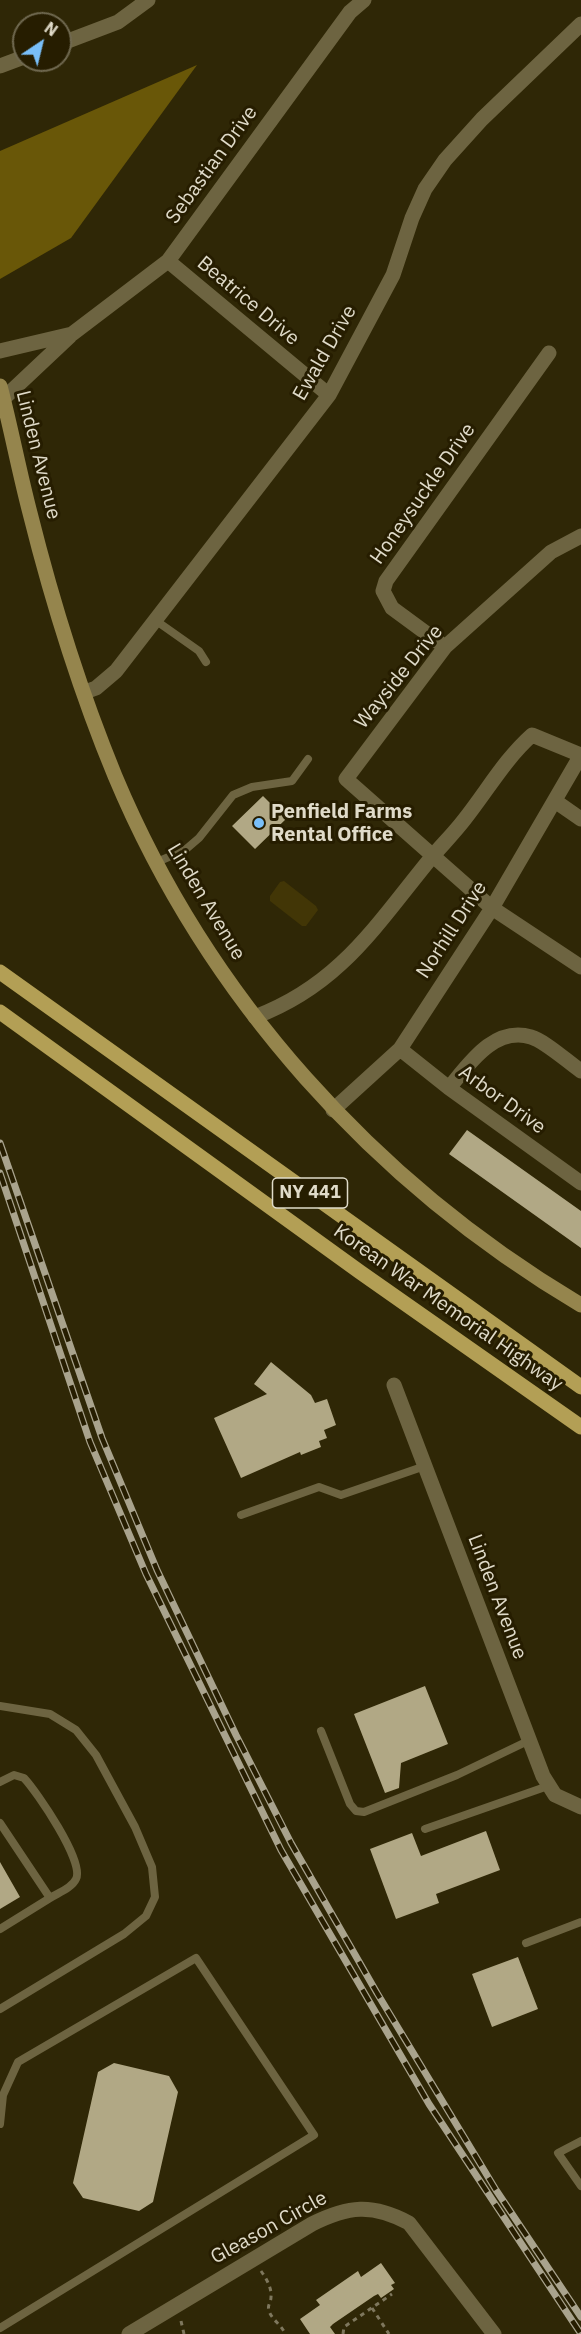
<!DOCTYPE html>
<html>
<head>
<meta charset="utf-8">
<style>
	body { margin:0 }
	#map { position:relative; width:581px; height:2334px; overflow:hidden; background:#2f2706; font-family:"IBM Plex Sans",sans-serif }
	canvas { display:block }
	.north { position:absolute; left:12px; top:12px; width:60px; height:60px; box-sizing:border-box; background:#261d00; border:2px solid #706950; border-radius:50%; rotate:35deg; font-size:16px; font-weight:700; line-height:24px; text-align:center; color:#e0dbc9 }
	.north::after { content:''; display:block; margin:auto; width:21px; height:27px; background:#79bff8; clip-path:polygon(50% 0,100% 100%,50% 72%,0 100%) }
</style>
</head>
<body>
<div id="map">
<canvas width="581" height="2334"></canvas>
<div class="north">N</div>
</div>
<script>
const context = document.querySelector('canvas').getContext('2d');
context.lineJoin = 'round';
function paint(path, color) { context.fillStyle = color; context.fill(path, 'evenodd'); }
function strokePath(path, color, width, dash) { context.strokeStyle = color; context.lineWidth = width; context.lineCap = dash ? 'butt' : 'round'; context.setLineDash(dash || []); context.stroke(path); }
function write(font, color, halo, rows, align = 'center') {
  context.font = font + ' "IBM Plex Sans",sans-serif'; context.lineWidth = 6; context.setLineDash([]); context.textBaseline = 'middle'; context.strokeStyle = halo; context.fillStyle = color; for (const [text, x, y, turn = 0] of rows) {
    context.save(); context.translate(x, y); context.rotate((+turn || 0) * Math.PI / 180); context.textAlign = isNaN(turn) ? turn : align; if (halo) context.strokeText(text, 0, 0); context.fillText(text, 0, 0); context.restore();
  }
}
paint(new Path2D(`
	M284,881L316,906L318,910L306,926H302L270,901V896L280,882Z`), '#423606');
paint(new Path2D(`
	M197,65L71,238L0,279V151Z`), '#695708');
paint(new Path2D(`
	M263,796L286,819L255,849L232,826Z
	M467,1130L581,1211V1248L449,1154Z
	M271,1362L311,1395L315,1403L327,1399L336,1425L324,1430L327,1438L319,1441L321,1447L301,1455L300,1452L241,1478L214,1418L267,1394L254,1384Z
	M425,1686L448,1744L401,1763L399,1788L385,1793L354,1714Z
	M486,1831L500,1870L436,1894L439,1903L396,1919L370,1849L412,1833L421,1856Z
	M0,1862L20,1897L0,1909Z
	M518,1957L538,2009L492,2027L472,1974Z
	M114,2063L169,2076L178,2092L153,2202L139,2211L83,2198L73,2183L98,2072Z
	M381,2263L395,2283L391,2285L394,2289L381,2298L378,2294L374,2296L333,2324L330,2327L335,2334H310L300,2319L320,2305L316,2300L358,2271L361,2277Z`), '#b1a885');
strokePath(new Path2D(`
	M261,2271C266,2278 272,2288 271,2297C271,2303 267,2305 269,2311C272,2320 282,2325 285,2334
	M372,2308L389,2334
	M181,2321L184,2334
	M343,2334L344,2327L392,2294`), '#7e775d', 3, [4.5, 4.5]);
strokePath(new Path2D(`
	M155,620L199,651L206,662
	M157,862L185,850L199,838L233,795L252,787L292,781L308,759
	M241,1515L319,1487L341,1495L425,1466
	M0,1706L50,1714L76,1730L96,1755L135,1827L152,1867L155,1897L146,1916L124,1934L0,2009
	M321,1731L350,1804L356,1811L364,1812L457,1775L530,1740
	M0,1782L14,1775L24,1778C37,1792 85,1862 76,1879C72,1888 58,1893 50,1898
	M0,1823L50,1898L0,1929
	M425,1829L548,1786
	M526,1943L581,1922
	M0,2124L3,2095L18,2062L196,1958L314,2135L0,2328
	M581,2141L558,2153L581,2186`), '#6d6441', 8);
strokePath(new Path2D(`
	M60,44L118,22L148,0
	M0,66L24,57
	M168,261L329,395
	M0,351L72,334L168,261L350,12L364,0
	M3,399L70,336
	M581,536L551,552L445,647L346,779L492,908L581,967
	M445,647L392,608L383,591L386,581L549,353
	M85,692L96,688L116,671L329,395L393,275L412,218L425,189L445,160L482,119L581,24
	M555,801L581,819
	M255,1017C340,985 376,925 431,858C442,845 454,833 464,820C487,791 505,759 532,735L581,755
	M400,1049L449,1088L581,1183
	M449,1088C469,1064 494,1026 531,1037C545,1041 568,1062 581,1071
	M333,1110L400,1049L492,908L581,755
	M394,1385L543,1776L555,1795L581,1807
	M129,2334L312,2224C348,2206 372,2203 409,2223L494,2334`), '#6d6441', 15);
strokePath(new Path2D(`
	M0,386C11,428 19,471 30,513C52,601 80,691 115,776C208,998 375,1183 581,1305`), '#95854d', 15);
strokePath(new Path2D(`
	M0,972L581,1387
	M0,1012L360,1272L581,1427`), '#b39f55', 15);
const rail = new Path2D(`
	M0,1143L102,1438L157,1570L236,1735L291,1843L377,1993L496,2190L581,2317
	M0,1173L90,1442L146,1574L281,1850L429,2104L581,2334`);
strokePath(rail, '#a9a38d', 7);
strokePath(rail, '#261d00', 4.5, [14]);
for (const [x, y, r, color] of [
	[259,823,6,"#79bff8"]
]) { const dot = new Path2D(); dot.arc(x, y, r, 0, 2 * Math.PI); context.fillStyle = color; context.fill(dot); strokePath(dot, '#261d00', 2); }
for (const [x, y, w] of [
	[310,1193,75]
]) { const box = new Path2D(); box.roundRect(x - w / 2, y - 15, w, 30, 4.5); context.fillStyle = '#261d00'; context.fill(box); strokePath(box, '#e0dbc9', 1.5); }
write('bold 18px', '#e0dbc9', null, [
	["NY 441",310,1193]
]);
write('20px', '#e0dbc9', '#261d00', [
	["Sebastian Drive",212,165,-54],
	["Beatrice Drive",248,301,40],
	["Ewald Drive",325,353,-60],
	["Linden Avenue",38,455,76],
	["Honeysuckle Drive",423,494,-55],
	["Wayside Drive",399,677,-51],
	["Linden Avenue",206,902,59],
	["Norhill Drive",452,930,-57],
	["Arbor Drive",502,1100,36],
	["Korean War Memorial Highway",448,1308,35],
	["Linden Avenue",497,1597,69],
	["Gleason Circle",269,2228,-29]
]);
write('bold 20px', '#e0dbc9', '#261d00', [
	["Penfield Farms",271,812],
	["Rental Office",271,835]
], 'left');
</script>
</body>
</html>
